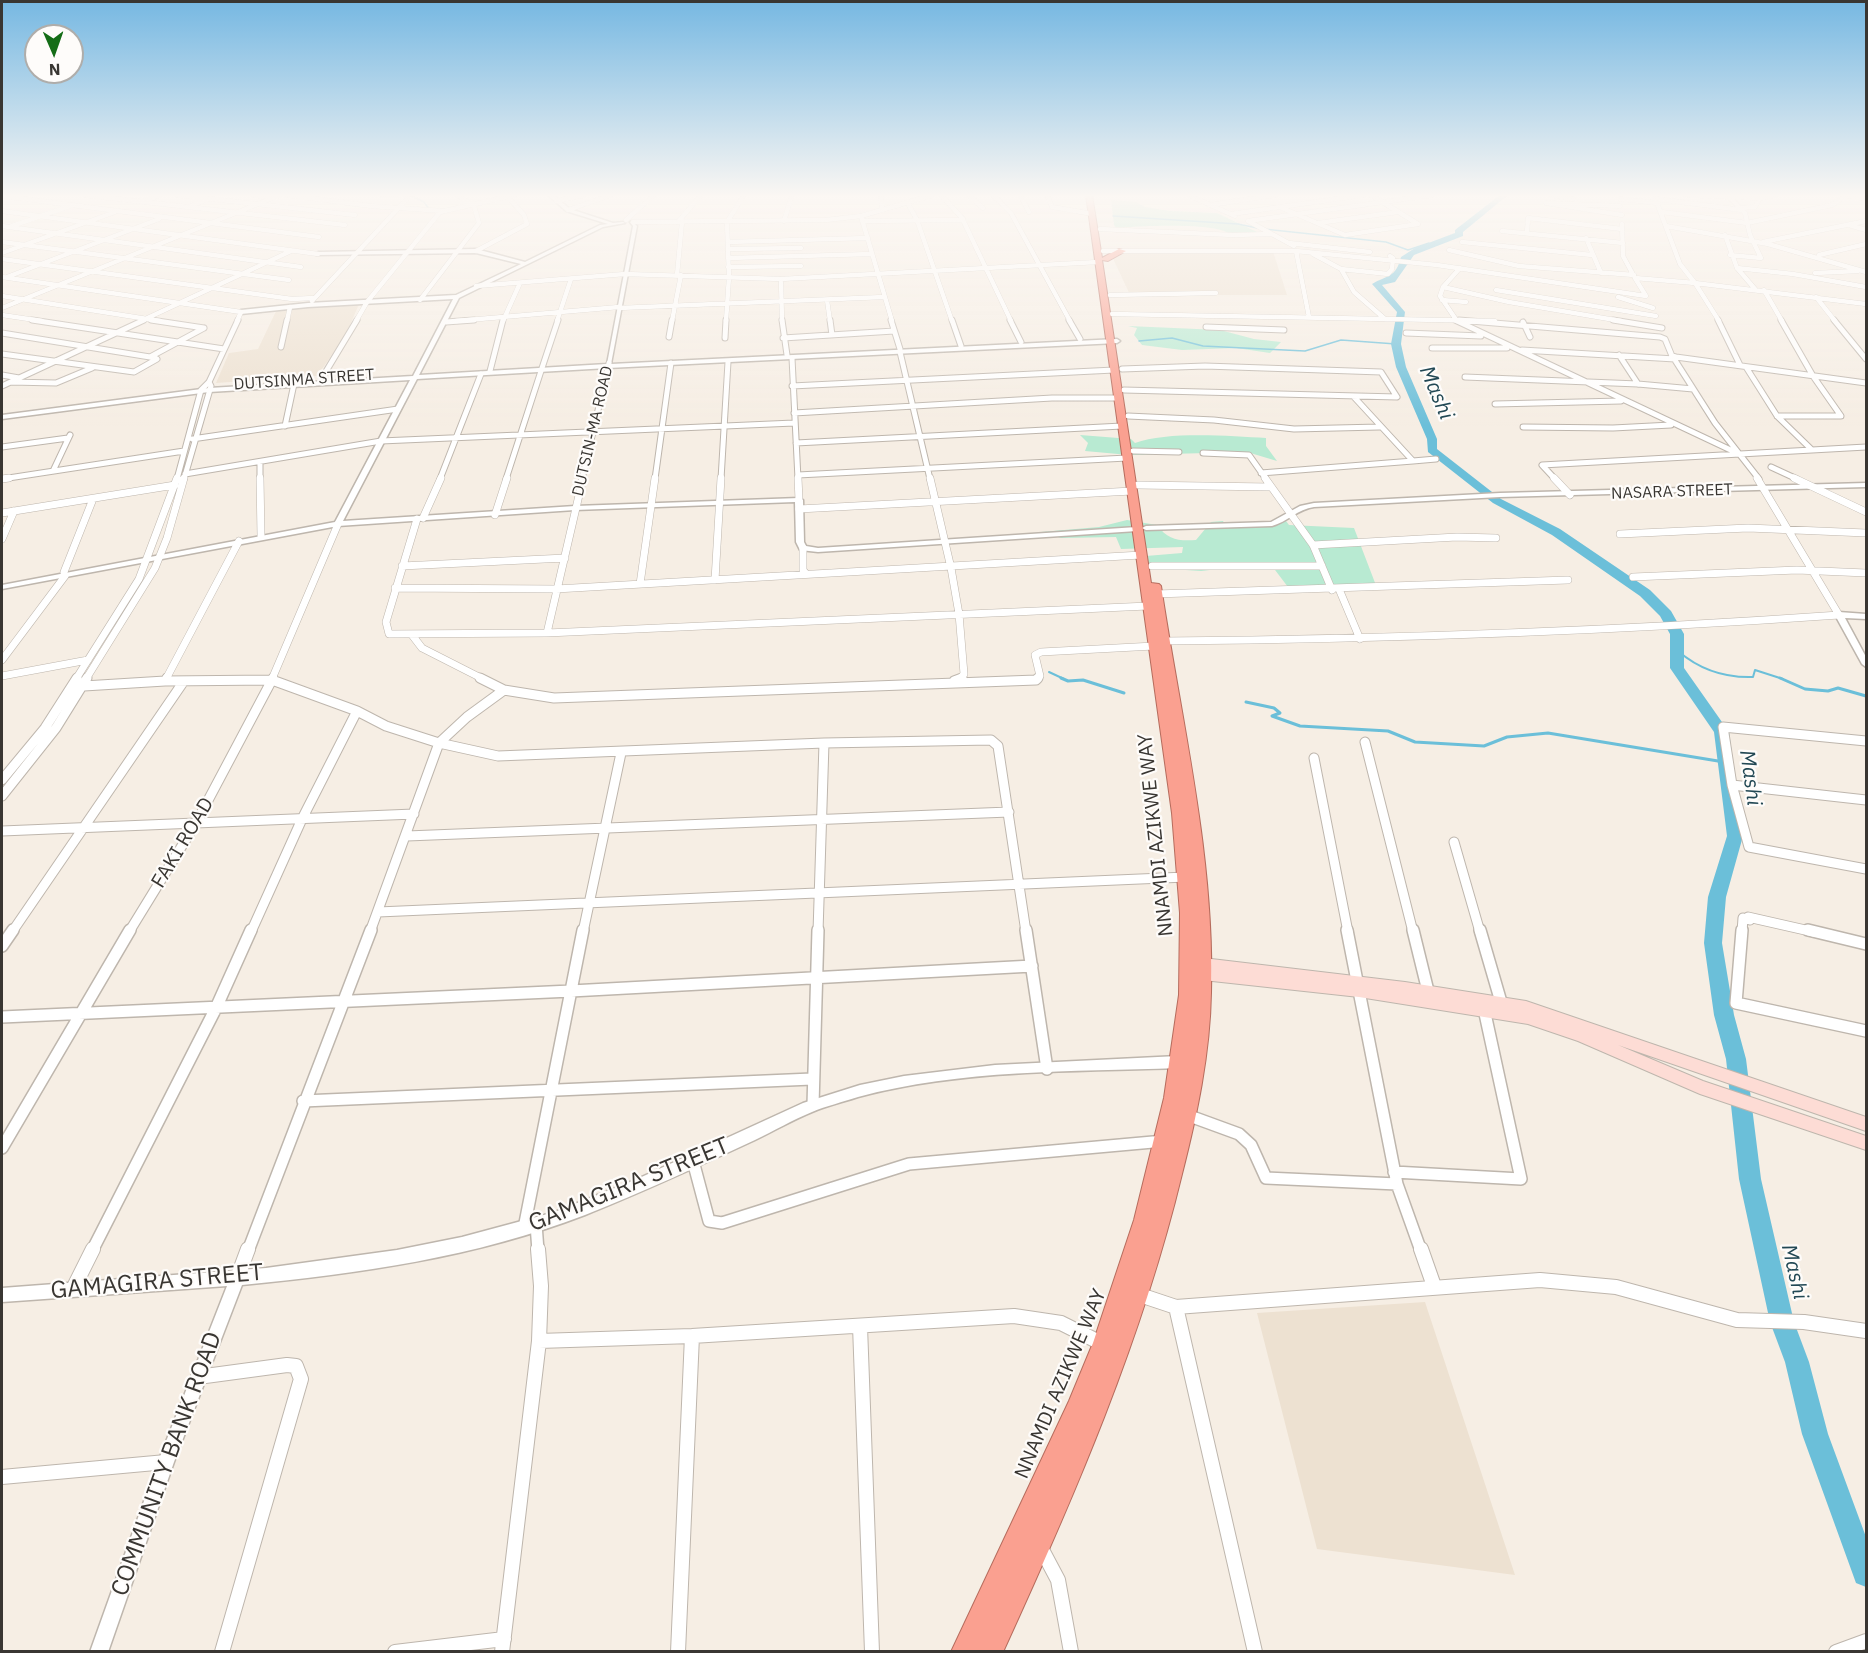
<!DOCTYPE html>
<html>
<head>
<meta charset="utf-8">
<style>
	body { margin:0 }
	#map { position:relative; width:1868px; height:1653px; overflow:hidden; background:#f6eee4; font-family:"IBM Plex Sans",sans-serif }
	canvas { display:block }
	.frame { position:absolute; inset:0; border:3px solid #393632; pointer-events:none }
	.north { position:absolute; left:24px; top:24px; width:60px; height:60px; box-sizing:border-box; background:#fefcfa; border:2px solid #afadaa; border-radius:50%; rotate:178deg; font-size:16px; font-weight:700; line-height:24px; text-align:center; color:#393632 }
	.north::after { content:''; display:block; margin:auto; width:21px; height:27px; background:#156d17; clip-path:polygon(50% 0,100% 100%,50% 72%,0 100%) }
</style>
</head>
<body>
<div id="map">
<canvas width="1868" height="1653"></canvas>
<div class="frame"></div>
<div class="north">N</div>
</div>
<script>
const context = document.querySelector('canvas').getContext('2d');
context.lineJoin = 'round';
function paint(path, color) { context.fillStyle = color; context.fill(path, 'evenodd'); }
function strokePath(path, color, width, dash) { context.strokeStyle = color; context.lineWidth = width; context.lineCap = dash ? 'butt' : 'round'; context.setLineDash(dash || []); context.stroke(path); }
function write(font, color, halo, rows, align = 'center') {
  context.font = font + ' "IBM Plex Sans",sans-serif'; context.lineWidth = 4.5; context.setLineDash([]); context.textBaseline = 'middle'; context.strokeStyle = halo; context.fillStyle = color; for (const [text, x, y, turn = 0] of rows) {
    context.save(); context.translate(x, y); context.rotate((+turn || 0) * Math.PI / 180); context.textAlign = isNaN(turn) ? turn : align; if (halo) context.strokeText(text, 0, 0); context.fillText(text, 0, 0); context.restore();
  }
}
paint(new Path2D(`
	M1109,250L1273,251L1287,295H1130Z
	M359,304L345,337L317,376L216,383L229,353L258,349L277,309Z
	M1425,1302L1515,1575L1317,1549L1257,1313Z`), '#ede1d1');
paint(new Path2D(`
	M1111,200L1136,202L1145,207L1170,211L1217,213L1257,232L1229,234C1217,222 1136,226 1116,228L1114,225Z
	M1128,326L1220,330L1254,339L1281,342L1270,353L1236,348L1182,350L1142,345L1134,335L1137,328Z
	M1080,435L1131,439L1135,443C1167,431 1230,436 1266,438V446L1277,461L1247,452L1129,455L1085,451L1088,443Z
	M1127,520L1157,525C1168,540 1178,541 1196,540L1211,522L1223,521L1225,525L1286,521L1289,525L1354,528L1377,588L1291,591L1272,566L1253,565L1201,571L1140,567L1134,557L1182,553L1183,547L1121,549L1116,537L1061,538L1041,532L1099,527Z`), '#b8ead2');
strokePath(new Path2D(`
	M410,195L424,202L429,209
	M1113,216L1238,224L1257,228
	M1264,229L1386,242L1408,250L1429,243
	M1139,341L1172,338L1203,346L1305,351L1341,340L1396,344`), '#6bbfd9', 1.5);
strokePath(new Path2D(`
	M1678,651C1700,670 1724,678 1753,677L1755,670L1783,679
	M1049,672L1064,679`), '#6bbfd9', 2);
strokePath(new Path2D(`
	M1061,678L1068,681L1083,680L1124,693
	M1780,678L1805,689L1828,691L1838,688L1866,696
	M1246,702L1274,708L1280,713L1272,716L1300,726L1388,731L1415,742L1484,746L1507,737L1548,733L1724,762`), '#6bbfd9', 3);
paint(new Path2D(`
	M1500,195H1508L1463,232V236L1414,255L1395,282L1382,285L1405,312L1401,344L1406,367L1437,439V449L1501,499L1560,529L1650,590L1671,611L1684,634V668L1729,732L1743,836L1726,897L1722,943L1734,1015L1746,1059L1761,1179L1794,1322L1809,1362L1828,1434L1866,1537V1587L1856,1583L1802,1434L1785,1362L1770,1322L1739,1179L1726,1059L1714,1015L1704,943L1708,897L1727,836L1714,732L1670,668V634L1660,616L1640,596L1552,535L1493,503L1428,452L1427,439L1396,367L1391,344L1397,312L1372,284C1387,275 1396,278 1401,257L1415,248L1455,233V230Z`), '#6bbfd9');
const minorFar5 = new Path2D(`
	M84,195L345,225
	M176,195L355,215
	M253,195L271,197
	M287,195L371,206L443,211
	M382,195H397
	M881,195L882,209
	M941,195L963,219
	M968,195L983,208
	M993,195L1011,213L1070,321
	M1020,195L1029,212
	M1047,195L1052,207L1093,214
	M1188,195L1235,216
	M1371,195L1418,224
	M1551,195L1573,199
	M1685,195L1760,198
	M1727,195L1745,213L1750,235L1761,258L1730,255
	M1843,195L1866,199
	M2,196L319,237
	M1620,199L1658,203
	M1657,199L1742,210
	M556,201L585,195
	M142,202L160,195
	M907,202L917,220L952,321
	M1210,205L1276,195
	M1620,206L1546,203L1622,215
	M188,207L208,199
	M1282,208L1345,235L1418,224
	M1740,208L1755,207L1760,198L1776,195
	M568,210L611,195
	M2,211L318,254
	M1662,212L1747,223L1832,205L1846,196
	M1231,214L1364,195
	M861,216L892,321
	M626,220L654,195
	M784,221L792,195
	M862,221L963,220L1011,321
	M1248,221L1433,195
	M1248,221L1294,246
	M633,222L826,220L861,216L933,195
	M678,222L701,195
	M1318,223L1398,212
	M1622,224L1623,256L1635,278
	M1849,225L1866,230
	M2,226L301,267
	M12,226L70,206
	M1666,226L1768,244L1866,272
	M1100,229L1233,235L1272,234
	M1502,231L1623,243
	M1527,233L1528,218L1622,229
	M1725,235L1737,268L1755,289
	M1586,238L1601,273
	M2,242L289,280
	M728,242L868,238
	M1462,242L1592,255
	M1763,242L1866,221
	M1289,243L1370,252
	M729,249L801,248
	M1449,250L1519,266L1634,275
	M476,251L527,224L524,215L507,196
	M1103,251H1296L1437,265L1646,296L1635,278L1695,283L1680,264L1654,195
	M1296,251L1309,317
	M2,253L115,212
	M1313,254L1341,269L1354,292L1385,319
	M1819,255L1866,244
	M728,258L872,254
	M2,259L292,299L314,298
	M728,267L801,266
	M1737,268L1793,274L1866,287
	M1341,269L1388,274L1392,269L1393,258L1390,256
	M1815,273L1858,271
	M677,275L682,222
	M2,277L241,312L237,321
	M7,277L159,219
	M781,279L782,321
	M1695,283L1866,304
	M1695,283L1719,321
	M476,286L625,274L781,279L1098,262
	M1443,287L1509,302L1621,321
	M1496,290L1656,316
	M1764,290L1782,321
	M1110,295L1216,293
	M2,296L160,321
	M1618,297L1653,308
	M1816,297L1835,321
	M420,300L479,223L474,206L457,195
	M827,300L830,321
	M1442,300L1466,302
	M312,301L407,199L408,196L404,195
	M2,308L280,195
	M619,308L884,297
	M1112,314L1495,321
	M2,315L42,321
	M141,321L291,251
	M287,321L290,307
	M356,321L367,302L440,212L515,195
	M456,321L619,307
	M503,321L520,283
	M557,321L571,279
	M672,321L681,275
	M726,321L729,277L727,222L744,195
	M1457,321L1440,296L1443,287L1460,268`);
const minorFar4 = new Path2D(`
	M32,320L224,349
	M151,320L204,328
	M782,320L787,355
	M830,320L832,335
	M891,320L900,349
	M952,320L961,346
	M1010,320L1021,342
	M1069,320L1080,339
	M1455,320L1737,453
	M1459,320L1660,337L1665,339L1672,356L1676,357L1866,383
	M1613,320L1662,328
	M1718,320L1740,365
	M1834,320L1866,359
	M446,322L474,320
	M1523,322L1530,337
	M1206,327L1284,330
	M2,333L150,357
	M1406,333L1481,336
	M669,337L672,320
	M725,338L726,320
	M783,338L894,331
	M281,347L287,320
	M1432,348H1507
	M1522,350L1675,359
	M900,352L930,479
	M2,354L134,372L157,359L150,357L204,328
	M1619,355L1638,384
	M1673,357L1715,423L1759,479
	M792,358L798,479
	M1746,367L1777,416L1811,449
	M542,368L558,320
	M1122,369L1205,366L1381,372L1397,397L1124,390
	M490,371L503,320
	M2,375L19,378
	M1465,377L1638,384L1693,389
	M322,378L357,320
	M11,382L56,383L92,368
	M2,386L144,320
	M792,386L1114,370
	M1495,404L1621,401
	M794,413L1052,398H1118
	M1128,416L1214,420L1294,429L1379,427
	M1777,416H1841L1813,376L1781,320
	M285,426L294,384
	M1523,427L1613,428L1671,425
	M192,439L398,409
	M796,443L1122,426
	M2,447L68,438
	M1133,451L1179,452
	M1203,453L1249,455L1266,479
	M1413,461L1436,459
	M260,462V479
	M1771,467L1797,479
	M53,471L70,435
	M1261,473L1413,461L1354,397
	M185,474L381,441L794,423
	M798,475L1127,458
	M2,479L184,451
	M177,479L201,390L209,382L238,320
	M184,479L211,386L209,382
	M440,479L481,374
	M506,479L541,371
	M582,479L609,363
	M655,479L671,363
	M721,479L728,362
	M1555,479L1542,465L1866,447`);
const minorFar3 = new Path2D(`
	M260,478L261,536
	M798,478L799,500
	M930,478L951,568L959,614L964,674L960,679
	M1265,478L1313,545L1332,590
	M1554,478L1570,495
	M1794,478L1866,512
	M2,479L9,478
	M1138,485L1270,487
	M799,509L1132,491
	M2,513L175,485
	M495,515L507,478
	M423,518L441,478
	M417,519L386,622L389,634L547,633L1148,606
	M1620,534L1748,528L1866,533
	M2,539L14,511
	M1313,545L1457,537L1496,538
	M803,548V570L806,574
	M402,566L565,558
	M1152,566H1322
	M64,572L93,499
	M1633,577L1797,570L1866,573
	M715,580L721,478
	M640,584L655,478
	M395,588L556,589L1141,555
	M1339,589L1360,639
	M1156,594L1568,580
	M547,633L583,478
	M412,635L422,648L483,679
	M1164,641C1389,639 1614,631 1839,615L1757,478
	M2,660L65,576
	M2,676L88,660
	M76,679L139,579L177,478
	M86,679L155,568L167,538L184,478
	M166,679L239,541
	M272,679L338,524
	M1037,679L1040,676L1035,655L1041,652L1154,646`);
const minorFar2 = new Path2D(`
	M480,678L504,690L554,698L1036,680L1038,678
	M165,681L167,678
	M954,681L962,678
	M84,686L165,681L272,680L357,711L386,726L439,743L498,756L824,743L991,740L998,746L1026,932
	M1866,741L1723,727L1732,785L1749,847L1866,869
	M1365,742L1413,932
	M1314,758L1348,932
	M2,780L45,728L77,678
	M1732,785L1866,800
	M2,796L56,728L87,678
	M2,831L414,814
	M407,836L1009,812
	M1454,842L1480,932
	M378,912L1186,877
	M12,932L184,681
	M129,932L196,823L273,678
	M251,932L302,819L357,711
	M370,932L439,743L467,717L504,690
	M583,932L621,753
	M818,932L824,743
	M1742,932L1743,918L1750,920L1748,917L1814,932`);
const minorFar1 = new Path2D(`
	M1026,930L1047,1069
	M1347,930L1357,981
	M1413,930L1428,991
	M1480,930L1501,1002
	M1742,930L1736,1003L1866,1031
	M1808,930L1866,944
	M2,946L13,930
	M1359,991L1397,1184L1421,1251
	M2,1017L571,991L1032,966
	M303,1101L812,1079
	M813,1105L818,930
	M1187,1115L1239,1134L1251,1145L1266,1178L1397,1184
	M2,1148L130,930
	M693,1161L709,1221L722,1223L909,1164L1164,1141
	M1394,1172L1521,1179L1484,1009
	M536,1224L538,1251
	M524,1228L583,930
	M92,1251L216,1008L251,930
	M248,1251L371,930`);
const minor = new Path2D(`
	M1421,1249L1434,1286
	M238,1276L248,1249
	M73,1289L93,1249
	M1140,1295L1176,1307L1255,1652
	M1176,1307L1540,1280L1616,1287L1737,1320L1804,1322L1866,1331
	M860,1326L872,1652
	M539,1341L692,1336L1014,1316L1061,1323L1103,1344
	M198,1377L287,1365L296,1366L301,1379L222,1652
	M2,1477L166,1462
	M1041,1548L1058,1580L1071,1652
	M395,1652L504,1639
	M502,1652L539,1341L541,1286L538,1249
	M678,1652L692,1336
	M1836,1652L1866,1641`);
const tertiary = new Path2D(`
	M548,195H553L570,209L613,223L623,222L625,223L603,227L459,298L419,375L607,364L633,226L630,222L632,221L637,226L611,364L1117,339L1120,341L1117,343L608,368L417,379L343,521L575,506L799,498L803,500L804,542L806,546L818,548L1137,527L1141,529L1137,531L818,552L800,550L796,542L795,502L575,510L338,526L2,589V585L335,522L410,380L209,392L2,419V415L209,388L413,376L453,299L308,307L241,314L238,312L241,310L308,303L456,295L521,264L476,253L316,255L318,252L476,249L525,262L600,225L608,224L566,211Z
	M1866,483V487L1500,497L1314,507C1298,509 1287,522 1272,526L1146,530L1142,528L1146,526L1271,522L1300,506L1314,503L1500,493Z
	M1839,612L1866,614V619L1845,618L1866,657V667L1862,664L1835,615Z
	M1178,1056L1183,1058L1184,1062L1183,1066L1178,1068C1072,1072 961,1069 858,1097C843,1102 826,1106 812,1112C792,1120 774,1131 755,1140C699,1166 643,1192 585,1215C476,1257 358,1274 242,1285L174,1462L108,1652H90L158,1462L227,1286L2,1302V1288L266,1268L397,1250L462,1237L555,1212L635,1180L803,1103L860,1085L904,1076L995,1065Z`);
const secondary = new Path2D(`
	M1203,958L1405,982L1526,1001L1866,1117V1131L1618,1045L1703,1081L1866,1136V1150L1700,1094L1578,1041L1528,1024L1359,997L1203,980L1198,978L1196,974L1201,969L1196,964L1198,960Z`);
const trunk = new Path2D(`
	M1086,195H1092L1102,258L1119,249L1126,251L1108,261L1102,260L1151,583L1159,584L1161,586C1181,721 1215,856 1211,993C1210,1054 1197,1115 1182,1174C1142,1340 1074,1497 1003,1652H951L1069,1401L1093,1343L1134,1220L1164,1098L1179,995L1180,913L1172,813Z`);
strokePath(minorFar5, '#beb6ad', 5);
strokePath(minorFar4, '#beb6ad', 7);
strokePath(minorFar3, '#beb6ad', 8);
strokePath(minorFar2, '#beb6ad', 11);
strokePath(minorFar1, '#beb6ad', 14);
strokePath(minor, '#beb6ad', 16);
strokePath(tertiary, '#beb6ad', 3);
strokePath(secondary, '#beb6ad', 2);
strokePath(trunk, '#b66c5d', 2);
strokePath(minorFar5, '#fff', 4.5);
strokePath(minorFar4, '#fff', 5);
strokePath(minorFar3, '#fff', 7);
strokePath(minorFar2, '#fff', 9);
strokePath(minorFar1, '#fff', 11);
strokePath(minor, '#fff', 14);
paint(tertiary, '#fff');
paint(secondary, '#fddcd5');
paint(trunk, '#faa090');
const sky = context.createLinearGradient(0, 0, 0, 426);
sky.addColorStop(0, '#76b8e2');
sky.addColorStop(0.46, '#fbf7f3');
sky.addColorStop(1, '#fbf7f300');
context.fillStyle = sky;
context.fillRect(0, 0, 1868, 426);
write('16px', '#393632', '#fefcfa', [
	["DUTSINMA STREET",304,380,-4],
	["DUTSIN-MA ROAD",593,431,-77],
	["NASARA STREET",1672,492,-2]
]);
write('20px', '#393632', '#fefcfa', [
	["NNAMDI AZIKWE WAY",1156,835,-96],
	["FAKI ROAD",183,843,-59],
	["NNAMDI AZIKWE WAY",1061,1384,-67]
]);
write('italic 21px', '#224854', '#fefcfa', [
	["Mashi",1436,393,67],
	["Mashi",1750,778,82],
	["Mashi",1794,1272,77]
]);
write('24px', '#393632', '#fefcfa', [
	["GAMAGIRA STREET",629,1185,-22],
	["GAMAGIRA STREET",157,1282,-5],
	["COMMUNITY BANK ROAD",167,1464,-70]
]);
</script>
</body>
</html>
